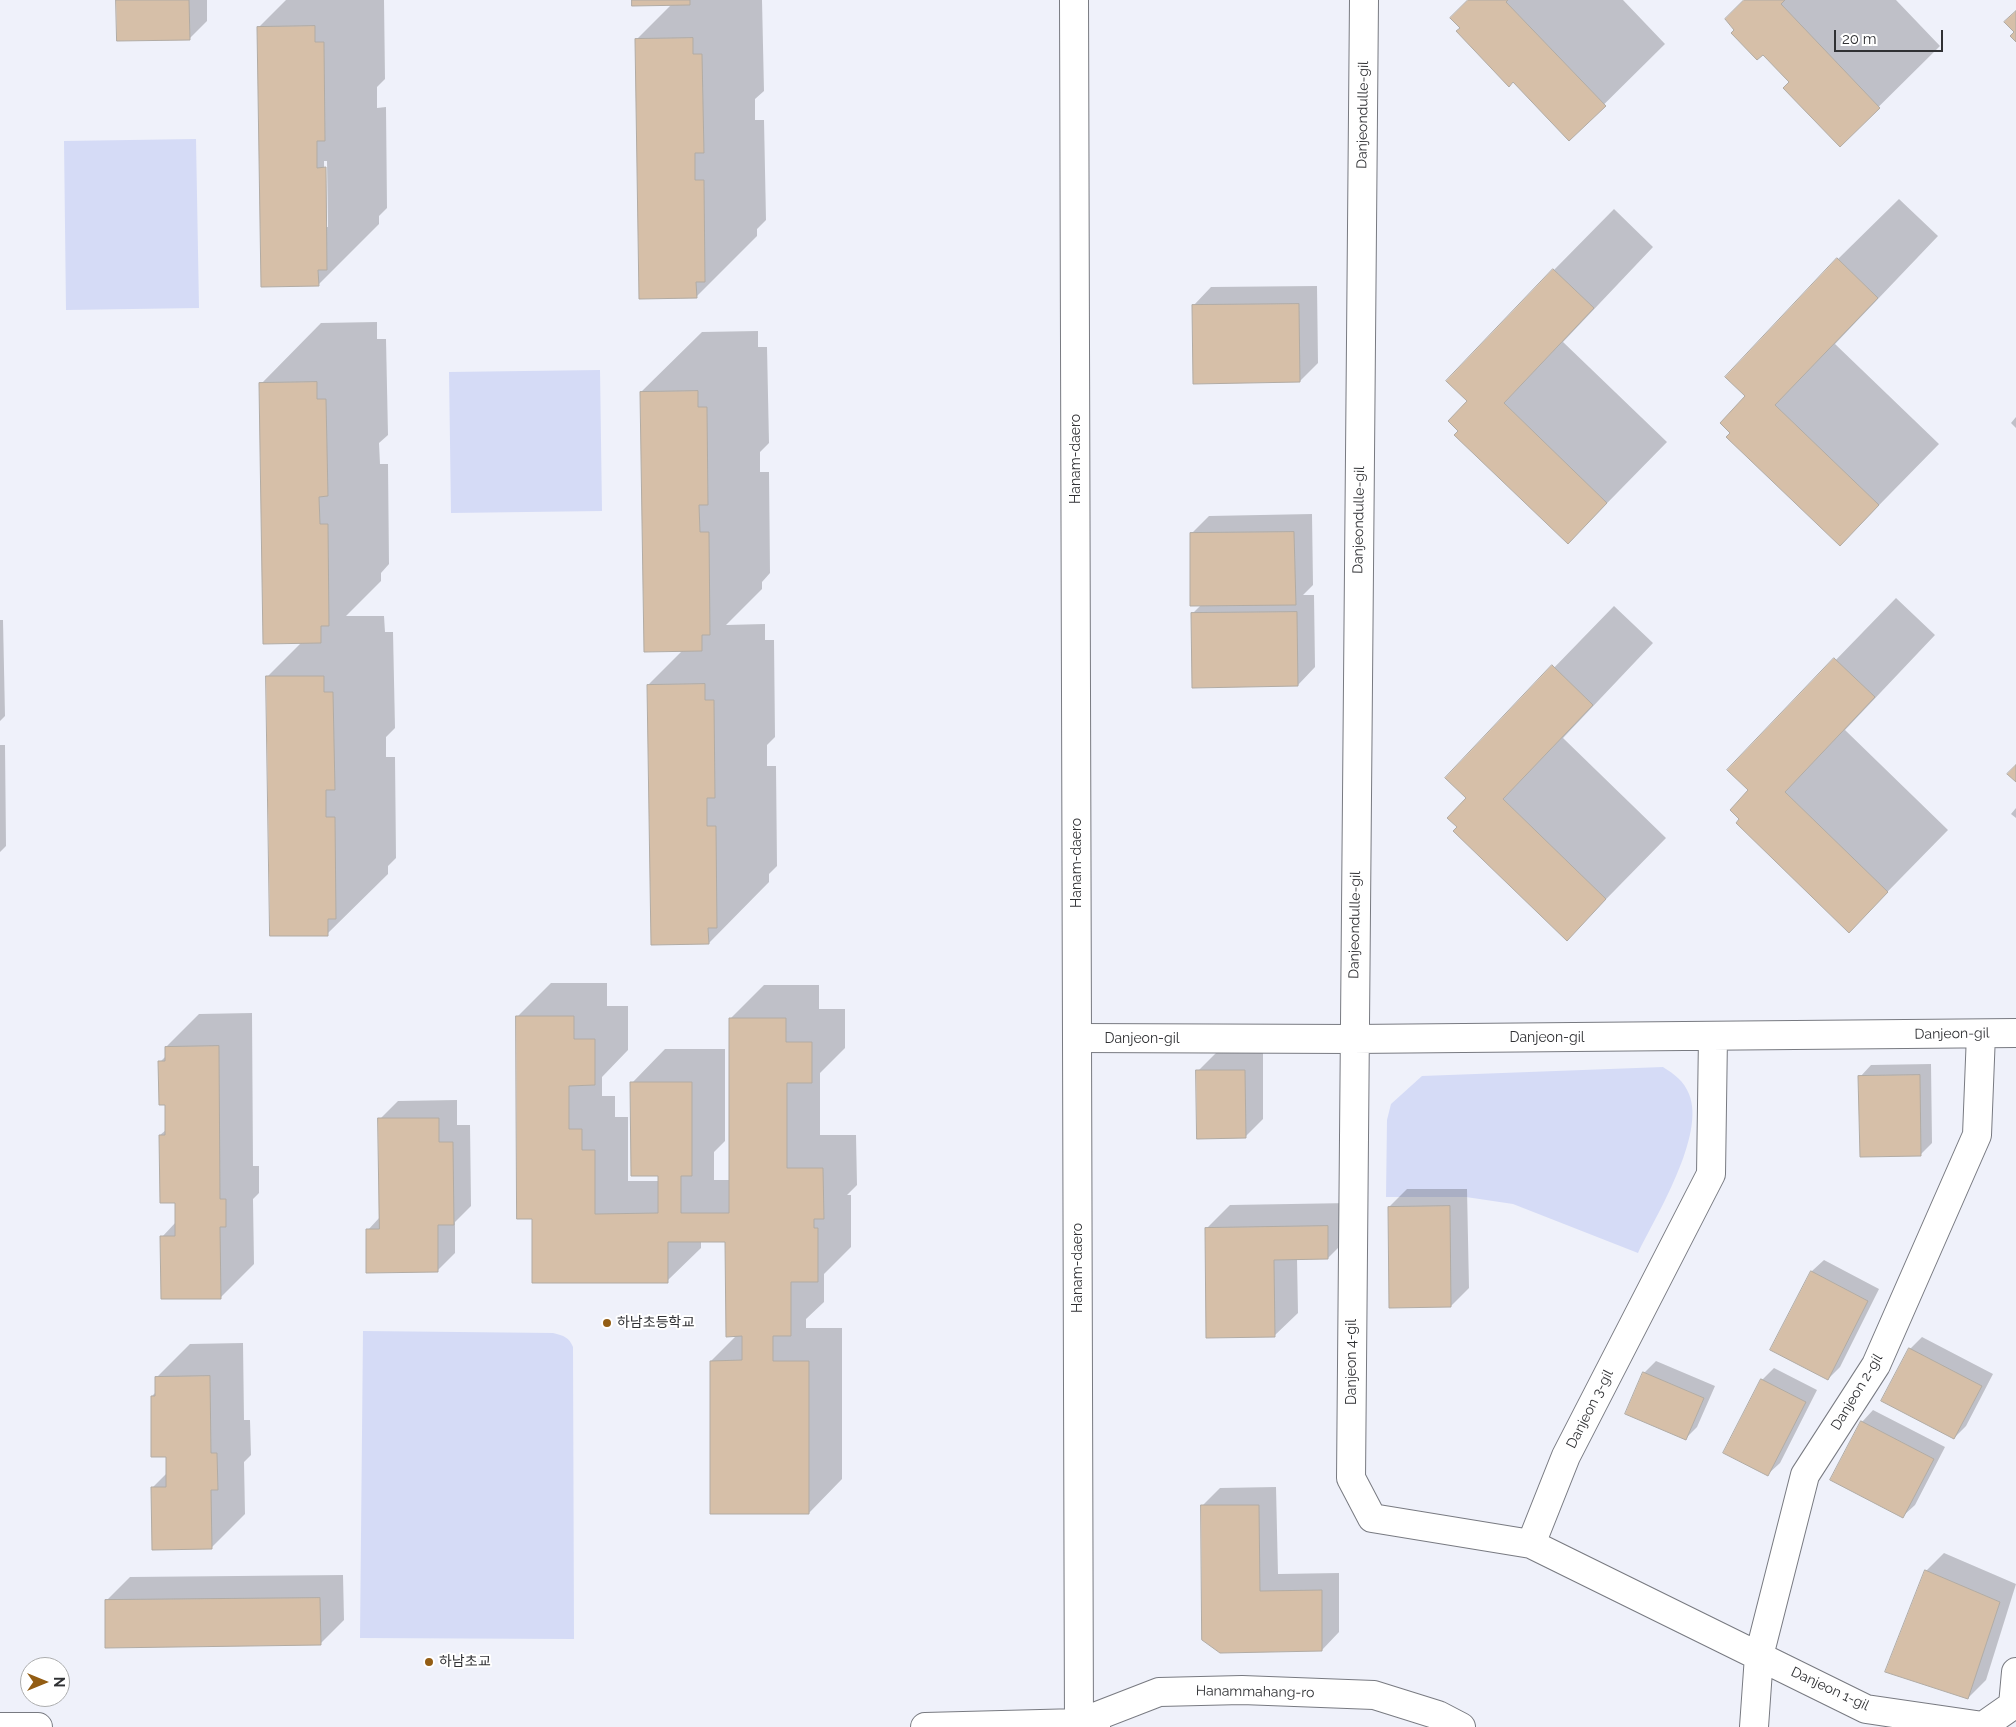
<!DOCTYPE html>
<html>
<head>
<meta charset="utf-8">
<style>
	body { margin:0 }
	#map { position:relative; width:2016px; height:1727px; overflow:hidden; background:#eff1fa; font-family:Raleway,sans-serif }
	canvas { display:block }
	.north { position:absolute; left:20px; top:1657px; width:50px; height:50px; box-sizing:border-box; background:#fff; border:1px solid #acadae; border-radius:50%; rotate:90deg; font-size:14px; font-weight:700; line-height:20px; text-align:center; color:#303134 }
	.north::after { content:''; display:block; margin:auto; width:18px; height:22px; background:#935d14; clip-path:polygon(50% 0,100% 100%,50% 72%,0 100%) }
	.scale { position:absolute; left:1834px; top:30px; width:109px; height:22px; box-sizing:border-box; border:2px solid #303134; border-top:0; padding-left:6px; font-size:15px; line-height:18px; white-space:nowrap; color:#303134; -webkit-text-stroke:4px #fff; paint-order:stroke }
</style>
</head>
<body>
<div id="map">
<canvas width="2016" height="1727"></canvas>
<div class="north">N</div>
<div class="scale">20 m</div>
</div>
<script>
const context = document.querySelector('canvas').getContext('2d');
context.lineJoin = 'round';
function paint(path, color) { context.fillStyle = color; context.fill(path, 'evenodd'); }
function strokePath(path, color, width, dash) { context.strokeStyle = color; context.lineWidth = width; context.lineCap = dash ? 'butt' : 'round'; context.setLineDash(dash || []); context.stroke(path); }
function write(font, color, halo, rows, align = 'center') {
  context.font = font + ' Raleway,"Noto Sans KR",sans-serif'; context.lineWidth = 4; context.setLineDash([]); context.textBaseline = 'middle'; context.strokeStyle = halo; context.fillStyle = color; for (const [text, x, y, turn = 0] of rows) {
    context.save(); context.translate(x, y); context.rotate((+turn || 0) * Math.PI / 180); context.textAlign = isNaN(turn) ? turn : align; if (halo) context.strokeText(text, 0, 0); context.fillText(text, 0, 0); context.restore();
  }
}
paint(new Path2D(`
	M196,139L199,308L66,310L64,141Z
	M600,370L602,511L451,513L449,372Z
	M1663,1067C1674,1074 1684,1081 1689,1094C1706,1135 1656,1216 1638,1253L1513,1204L1466,1197H1386L1387,1120L1391,1104L1422,1076Z
	M363,1331L553,1333C564,1336 569,1337 573,1347L574,1639L360,1638Z`), '#d5dbf6');
paint(new Path2D(`
	M118,0H207V21L189,39Z
	M286,0H384L385,79L377,87V108L386,107L387,208L379,216V224L318,285L258,28ZM324,161H327L328,227H325Z
	M633,0H762L764,91L755,99V120H764L766,220L757,229V236L696,297L636,40L672,4Z
	M1470,0H1623L1665,44L1569,139L1461,27Z
	M1746,0H1896L1940,46L1840,145L1791,82L1763,53L1736,30Z
	M1899,199L1938,236L1835,344L1939,444L1840,545L1731,433L1747,396L1727,377L1838,259Z
	M1614,209L1653,247L1563,342L1667,442L1568,543L1460,431L1469,401L1554,270Z
	M1317,286L1318,363L1300,381L1194,305L1211,287Z
	M377,322V339H386L388,435L379,443L380,464H388L389,564L381,573V581L346,616H384L385,632H393L395,728L386,737V757H395L396,858L388,866V874L327,934L267,677L302,642L261,384L321,323Z
	M758,331V347H767L769,443L760,452V472H769L770,573L762,582V589L726,625L765,624V640H774L775,737L767,745V766H776L777,866L769,874V882L709,943L648,685L683,650L641,392L702,332Z
	M2016,417V428L2011,423Z
	M1312,514L1313,585L1303,595H1314L1315,667L1298,685L1192,614L1202,604L1191,534L1209,516Z
	M1896,598L1935,635L1845,730L1948,830L1849,931L1741,819L1750,790L1729,770Z
	M1614,606L1653,643L1563,738L1666,838L1567,939L1459,827L1468,798L1447,778Z
	M0,620H3L5,716L0,721Z
	M0,745H5L6,846L0,852Z
	M2016,808V818L2011,814Z
	M551,983H607V1006H628V1050L602,1077V1096H615V1117H628V1181H659V1175L632,1083L665,1049H725V1141L714,1152V1180H731L730,1019L764,985H819V1009H845V1048L820,1073V1135H856L857,1185L847,1195H851V1247L824,1274V1302L806,1319V1328H842V1479L809,1513L711,1361L737,1335L727,1241H701V1248L667,1281L533,1218L517,1017Z
	M252,1013L253,1166H259V1193L253,1199L254,1264L220,1298L162,1237L176,1222V1201L160,1135L166,1130V1104L160,1062L166,1056V1047L199,1014Z
	M1216,1053H1263V1119L1245,1137L1198,1071Z
	M1931,1064L1932,1143L1920,1155L1860,1077L1871,1065Z
	M457,1100V1125H470L471,1206L455,1222V1253L437,1271L368,1230L380,1217V1119L398,1101Z
	M1407,1189H1467L1469,1288L1451,1306L1389,1207Z
	M1351,1203V1235L1328,1258L1297,1259L1298,1313L1274,1336L1206,1229L1230,1205Z
	M1824,1260L1879,1289L1840,1367L1828,1379L1772,1350L1812,1271Z
	M1922,1337L1993,1374L1966,1426L1954,1438L1910,1349Z
	M243,1343L244,1420H250L251,1455L244,1462L245,1514L211,1548L153,1487L167,1473V1456L152,1396L157,1391V1377L190,1344Z
	M1656,1361L1715,1386L1697,1427L1685,1439L1644,1373Z
	M1774,1368L1817,1390L1780,1463L1768,1474L1762,1380Z
	M1873,1410L1945,1447L1915,1505L1903,1516L1862,1422Z
	M1276,1487L1278,1574L1339,1573V1632L1322,1650L1220,1651L1202,1506L1220,1488Z
	M1944,1553L2016,1584L1986,1680L1968,1698L1926,1571Z
	M343,1575L344,1620L320,1644L106,1601L130,1577Z`), '#0003');
const building = new Path2D(`
	M116,0H189L190,40L117,41Z
	M632,0H690V5L632,6Z
	M1468,0H1508L1506,2L1606,106L1569,141L1513,82L1509,87L1456,31L1460,28L1450,18Z
	M1744,0H1785L1781,4L1880,108L1840,147L1783,88L1789,82L1763,55L1757,60L1731,33L1734,30L1725,19Z
	M2016,11V42L2010,36L2014,32L2004,22Z
	M315,26V42H324L325,141H317V168L326,167L327,270H318L319,286L261,287L257,27Z
	M693,38V54H702L704,153H695V180H704L705,282H696L697,298L639,299L635,39Z
	M1837,258L1878,298L1775,405L1879,505L1840,546L1726,437L1730,433L1720,423L1745,396L1725,377Z
	M1553,269L1594,308L1504,403L1607,503L1568,544L1454,435L1458,431L1448,421L1467,401L1446,381Z
	M1299,304L1300,382L1193,384L1192,305Z
	M317,382V399H326L328,496L319,497L320,524H328L329,626H321V643L263,644L259,383Z
	M698,391V407H707L708,505H699L700,532H709L710,635H702V651L644,652L640,392Z
	M1294,532L1296,605L1190,606V533Z
	M1297,612L1298,686L1192,688L1191,613Z
	M1834,658L1875,697L1785,792L1888,892L1849,933L1736,823L1739,819L1730,810L1748,790L1727,770Z
	M1552,665L1593,705L1503,799L1606,899L1567,941L1453,831L1457,827L1447,818L1466,798L1445,778Z
	M266,676H324V692H333L335,790H326V817H335L336,919H328V936H270Z
	M705,684V700H714L715,798H707V826H716L717,928H708L709,944L651,945L647,685Z
	M2016,765V782L2007,774Z
	M516,1016H574V1039H595V1085L569,1086V1129H582V1150H595V1214L658,1213V1176H631L630,1082H692V1176H681V1213H729V1018H786V1042H812V1083H787V1168H823L824,1219H814V1228H818V1282H791V1336H773V1361H809V1514H710V1361L742,1360V1336L726,1337L725,1242H668V1283H532V1219H517Z
	M219,1046L220,1199H226V1227H220L221,1299H161L160,1236H175V1203H160L159,1135H165V1105H159L158,1061H165V1047Z
	M1196,1070H1245L1246,1138L1197,1139Z
	M1920,1075L1921,1156L1860,1157L1858,1076Z
	M378,1118H439V1142H453L454,1225H438V1272L366,1273V1229H379Z
	M1450,1206L1451,1307L1389,1308L1388,1207Z
	M1328,1226V1259L1274,1260L1275,1337L1206,1338L1205,1228Z
	M1811,1271L1868,1301L1828,1380L1770,1350Z
	M1909,1348L1982,1386L1954,1439L1881,1401Z
	M1643,1372L1704,1398L1686,1440L1625,1414Z
	M210,1376L211,1453H217L218,1490H211L212,1549L152,1550L151,1487H166V1457H151V1396H155V1377Z
	M1761,1379L1806,1402L1768,1476L1723,1453Z
	M1861,1421L1934,1459L1903,1518L1830,1480Z
	M1201,1505H1259L1260,1591L1322,1590V1651L1220,1653L1202,1640Z
	M1925,1570L2000,1602L1968,1699L1885,1672Z
	M320,1598L321,1645L105,1648V1600Z`);
paint(building, '#d6bfa8');
strokePath(building, '#b1aba4', 1);
const street = new Path2D(`
	M1364,0L1351,1478L1372,1518L1531,1544L1866,1709L1983,1726L2013,1705L2016,1672
	M1078,1038L1353,1039L2016,1033
	M1531,1544L1566,1456L1711,1174L1713,1036
	M1754,1727L1759,1656L1805,1475L1876,1365L1977,1135L1981,1034`);
const secondary = new Path2D(`
	M1074,0L1079,1727
	M1079,1723L1159,1692L1242,1690L1374,1695L1438,1715L1461,1727
	M0,1727H38
	M925,1727L1079,1723L1096,1726`);
strokePath(street, '#787a81', 30);
strokePath(secondary, '#787a81', 30);
strokePath(street, '#fff', 28);
strokePath(secondary, '#fff', 28);
for (const [x, y, r, color] of [
	[607,1323,5,"#935d14"],
	[429,1662,5,"#935d14"]
]) { const dot = new Path2D(); dot.arc(x, y, r, 0, 2 * Math.PI); context.fillStyle = color; context.fill(dot); strokePath(dot, '#fff', 2); }
write('14px', '#303134', '#fff', [
	["Danjeondulle-gil",1363,115,-89],
	["Hanam-daero",1076,459,-90],
	["Danjeondulle-gil",1359,520,-89],
	["Hanam-daero",1077,863,-90],
	["Danjeondulle-gil",1355,925,-89],
	["Danjeon-gil",1952,1034,-1],
	["Danjeon-gil",1547,1038],
	["Danjeon-gil",1142,1039],
	["Hanam-daero",1078,1268,-90],
	["Danjeon 4-gil",1352,1362,-90],
	["Danjeon 2-gil",1857,1392,-59],
	["Danjeon 3-gil",1590,1409,-63],
	["Danjeon 1-gil",1830,1689,25],
	["Hanammahang-ro",1255,1692,1]
]);
write('14px', '#303134', '#fff', [
	["하남초등학교",617,1323],
	["하남초교",439,1662]
], 'left');
</script>
</body>
</html>
